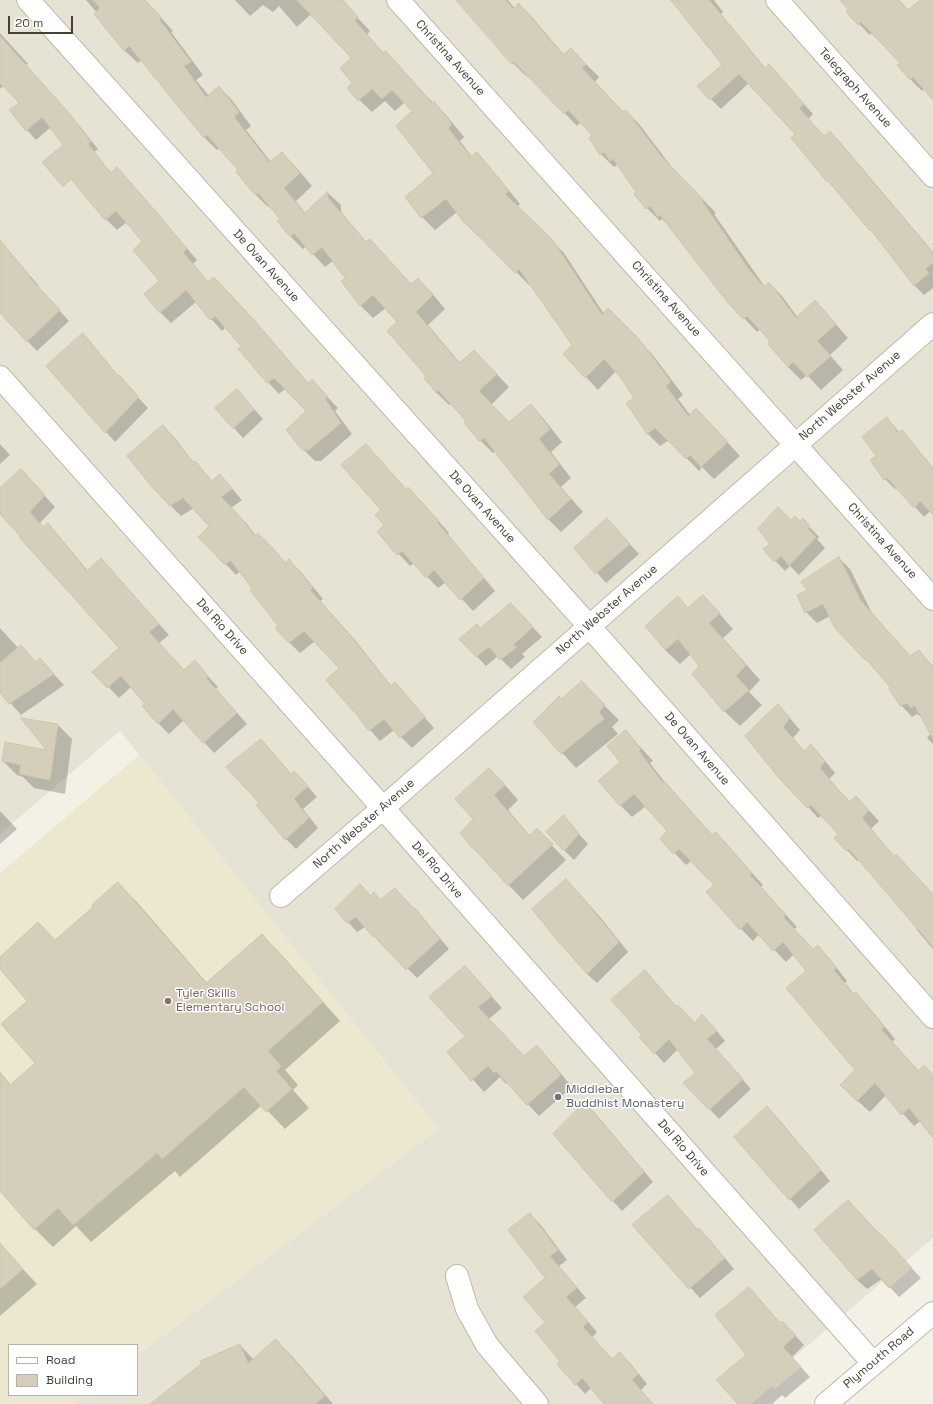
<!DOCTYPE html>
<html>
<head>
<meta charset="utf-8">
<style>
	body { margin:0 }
	#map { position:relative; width:933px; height:1404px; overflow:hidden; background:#f3f1e6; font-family:"Space Grotesk",sans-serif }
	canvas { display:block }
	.legend { position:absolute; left:8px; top:1344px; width:130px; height:52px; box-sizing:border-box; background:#fff; border:1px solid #b5b3ae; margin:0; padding:5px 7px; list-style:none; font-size:12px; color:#464135 }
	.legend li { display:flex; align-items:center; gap:8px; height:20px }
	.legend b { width:20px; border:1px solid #b5b3ae }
	.scale { position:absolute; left:8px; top:16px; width:65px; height:18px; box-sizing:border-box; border:2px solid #464135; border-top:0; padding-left:5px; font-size:12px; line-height:14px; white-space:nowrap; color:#464135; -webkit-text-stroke:3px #fff; paint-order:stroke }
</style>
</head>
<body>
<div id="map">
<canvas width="933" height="1404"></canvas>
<ul class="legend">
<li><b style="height:5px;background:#fff"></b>Road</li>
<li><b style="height:11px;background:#d5cebb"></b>Building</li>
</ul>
<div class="scale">20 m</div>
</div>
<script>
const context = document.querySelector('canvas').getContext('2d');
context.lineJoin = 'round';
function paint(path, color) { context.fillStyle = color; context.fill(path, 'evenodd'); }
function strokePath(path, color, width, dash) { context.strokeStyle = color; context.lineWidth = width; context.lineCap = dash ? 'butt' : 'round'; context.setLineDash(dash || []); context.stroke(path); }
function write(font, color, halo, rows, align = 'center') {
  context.font = font + ' "Space Grotesk",sans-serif'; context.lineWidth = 3; context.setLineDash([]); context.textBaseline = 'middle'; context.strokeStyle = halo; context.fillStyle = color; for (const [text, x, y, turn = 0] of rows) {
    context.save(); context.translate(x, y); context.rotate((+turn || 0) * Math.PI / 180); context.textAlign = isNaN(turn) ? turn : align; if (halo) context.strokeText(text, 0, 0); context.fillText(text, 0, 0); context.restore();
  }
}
paint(new Path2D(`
	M0,0H933V1238L740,1404H72L84,1395H137V1355L438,1129L120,731L0,834Z`), '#e7e3d4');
paint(new Path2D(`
	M139,755L438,1129L137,1355V1345H9V1395H84L72,1404H0V873Z`), '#ece8d0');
paint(new Path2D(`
	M86,0H145L173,31L171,32L203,75L196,80L209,96L219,87L232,100L251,126L246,130L271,162L282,153L295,166L312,186L296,201L306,214L328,193L341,205V212L367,243L370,240L412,285L431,292L445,309L428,325L460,363L487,364L509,387L491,405L509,423L531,405L543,418L562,442L551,452L571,478L561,487L583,512L561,532L548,519L496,451L493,453L480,440L467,421L451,403L449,405L436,392L398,322L386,308L373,318L360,305L346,278L333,261L325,267L306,246L303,249L291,237L279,221L281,219L270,206L268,207L255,194L239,170L220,148L217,150L204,137L142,60L138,63L125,51L95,14L97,13Z
	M235,0H333L343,2L370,31L367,34L384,54L386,52L433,103L434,102L446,115L464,137L460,141L472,157L477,153L489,166L520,204L517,207L564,253L604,314L608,310L652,354L683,395L678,399L690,415L709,422L740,456L714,479L702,467L699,471L669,440L660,446L648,434L627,403L636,398L616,371L598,390L586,377L573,345L530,283L529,285L480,235L478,236L465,223L457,212L435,230L422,217L406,197L435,174L413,111L405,102L395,111L385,101L372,112L348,89L354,84L353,58L311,14L297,27L279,6L273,12L263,5L250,16Z
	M458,0H508L515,9L519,4L532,17L564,55L584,62L599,77L595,82L624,113L626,111L639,124L674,170L716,213L714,214L765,287L769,283L782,296L798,318L815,301L848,338L830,355L843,370L821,390L807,375L801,380L788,367L772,342L760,329L757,332L729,302L672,229L662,219L660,221L647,208L624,172L617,165L614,167L601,154L593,135L581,122L577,126L527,74L526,76L513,63Z
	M673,0H714L723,12L721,14L766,69L769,65L813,114L808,119L824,137L830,132L840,142L933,252V288L924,295L915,286L880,239L828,181L796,135L749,83L721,109L699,87L723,65Z
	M841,0H899L909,11L933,33V98L924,88L922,91L911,80L898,65L901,63L872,33L870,35L847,12L850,10Z
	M0,33L28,64L26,65L78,124L98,149L80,163L51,127L36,140L27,130L21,103L4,85L0,89Z
	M99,160L112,173L128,180L197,260L193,264L209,283L225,289L266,334L309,384L312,381L338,408L335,411L352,434L321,461H315L303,449L307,411L285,389L279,394L268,382L239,349L243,346L226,327L222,331L196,302L171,323L160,312V281L144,241L127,222L117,230L106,219Z
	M5,247L39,286L38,287L69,321L37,351L0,313V251Z
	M83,334L92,344L119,377L148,408L115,442L106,432Z
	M237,390L263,419L243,438L216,408Z
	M887,418L900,433L902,431L911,441L933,468V514L930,511L924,517L897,487L895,489L885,479L877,456Z
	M163,426L174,437L194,463L212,481L219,475L230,486L242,500L231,508L247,524L256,536L258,535L287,564L289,561L300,571L323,599L320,601L355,640L392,687L395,684L434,728L412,748L394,730L380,741L370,730L341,668L315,641L300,653L289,642L253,588L240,571L236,575L200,537L211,526L194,508L181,516L170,505Z
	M0,444L10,455L0,464Z
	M366,446L407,490L408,488L420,500L449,533L448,535L495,591L473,611L446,582L438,588L414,563L410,566L378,532L385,526L383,510Z
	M31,481L55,507L40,523L44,528L48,524L58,535L88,571L101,560L169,635L159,643L185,671L195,662L218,687L216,689L247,724L214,753L184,720L169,734L158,723L146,704L131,687L119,698L94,672L120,648L0,513V489Z
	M607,519L639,554L606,583L575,548Z
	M803,520L819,537L817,539L825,548L799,575L790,566L785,571L764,549L771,544L791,522H800Z
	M839,558L850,569L872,613L911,657L919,651L933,666V744L927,738L931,733L923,718L917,714L912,717L901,705L892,688L866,659L830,616L817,623L806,612L809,591Z
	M678,598L688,608L717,611L733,629L723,638L760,680L749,692L762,705L740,726L725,712L693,674L701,666L691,654L680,664L665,650Z
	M511,604L542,637L522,654L525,657L511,669L498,656L486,666L461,640L477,625L481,629Z
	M0,628L19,649L36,662L50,670L64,685L21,715L0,691Z
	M596,697L619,720L612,727L618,734L576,768L534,722L562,700Z
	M788,716L800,730L793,738L805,752L811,746L821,756L835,773L829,779L850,802L856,797L879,821L871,829L895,857L933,896V949L916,929L918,928L860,859L857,861L847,850L840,834L822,815L818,818L808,807L746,737Z
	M58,725L72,739L65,794L34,788L23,777L17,775L3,761L49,751Z
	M626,731L653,761L650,763L666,784L713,836L716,833L727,845L763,885L761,887L797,927L794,929L814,950L817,947L829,958L847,981L845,983L854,994L855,993L867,1005L895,1039L892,1042L919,1071L924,1066L933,1075V1137L920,1121L914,1126L886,1095L870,1112L853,1097L857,1070L808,971L794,954L786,962L759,934L753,941L741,929L708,892L715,885L691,861L686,865L661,839L668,831L646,806L632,817L620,805L622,763Z
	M261,740L292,775L304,782L317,797L303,809L318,828L296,849L286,839Z
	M504,784L518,800L508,810L530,836L537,830L566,860L523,900L473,848L461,833L474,819L456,799Z
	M0,811L17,829L0,844Z
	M564,817L588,844L574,860L564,850Z
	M118,884L136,901L207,983L262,935L280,953L340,1021L285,1070L298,1085L293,1090L309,1108L285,1129L262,1105L180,1177L175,1171L91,1242L76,1226L53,1247L35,1229L0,1190V1072L11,1085L36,1063L29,1001L0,968V958L38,923L56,941L94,907Z
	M395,889L424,919L449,949L417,978L384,945L383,946L374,936L365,927L357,932L348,922L371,897L381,901Z
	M576,890L601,918L628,952L597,983L587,974Z
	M645,971L677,1007L695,1024L702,1015L712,1025L725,1041L716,1049L751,1089L719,1119L685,1083L696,1073L678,1049L664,1063L655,1053L643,1035Z
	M476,979L502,1008L489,1019L525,1057L537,1047L548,1058L572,1087L539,1116L507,1082L506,1084L500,1077L484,1092L448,1052L467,1036Z
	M585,1103L595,1113L653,1182L622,1211L613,1201Z
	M767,1107L777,1117L830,1181L799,1209L735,1137Z
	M677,1206L698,1230H699L709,1239L734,1269L700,1298L670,1265Z
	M858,1211L921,1278L899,1297L882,1279L867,1289L857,1280Z
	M530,1215L540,1224L567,1260L559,1266L586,1298L575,1307L597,1332L592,1337L613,1360L620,1354L630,1363L647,1384L641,1390L653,1404H605L591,1388L585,1394L576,1384L562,1361L546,1322V1278Z
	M3,1248L37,1284L0,1316V1250Z
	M758,1298L781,1324L792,1332L804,1345L792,1357L810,1377L785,1398L782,1395L772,1404H739Z
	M276,1341L291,1355L333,1404H163L240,1345L254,1360Z`), '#0003');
const building = new Path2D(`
	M93,0H145L161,17L159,19L191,62L184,66L206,97L219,86L239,112L234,117L269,162L282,152L300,173L284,188L305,213L328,191V198L366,242L370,239L411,284L418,278L433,295L416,312L459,363L474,350L497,374L479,391L509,422L531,404L550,429L539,439L559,464L549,474L571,499L548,520L484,438L479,441L464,423L466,421L438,390L436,393L424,378L426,376L387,331L397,322L373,295L360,306L341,281L345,278L322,247L312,255L294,233L290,237L277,221L280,219L258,193L255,195L236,172L238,170L207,135L204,138L129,46L124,51L94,14L100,8Z
	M297,0H343L358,17L355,21L383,53L386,51L432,103L434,101L452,124L448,128L471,157L477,152L509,191L505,194L552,239L602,315L608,308L640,340L671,382L666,386L688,416L696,408L728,442L701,467L690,455L686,459L655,428L647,434L626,403L634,398L621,378L604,359L585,378L563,354L572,345L519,269L515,273L466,223L465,224L446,199L421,218L405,197L433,173L396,126L412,111L392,90L382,99L372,89L358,101L347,88L352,83L340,68L351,58Z
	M456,0H506L513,9L519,3L563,55L571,48L586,64L582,68L623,112L626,110L661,156L703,199L702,201L750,271L764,287L769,282L796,318L815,300L836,324L817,341L831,356L807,377L793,362L788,367L768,344L770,341L747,316L743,319L728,303L660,215L658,217L650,206L646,209L634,194L636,192L613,159L610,161L604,152L600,155L589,138L592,135L568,110L564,114L514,62L512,64Z
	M671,0H709L765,68L769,64L804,104L799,108L824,136L830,131L933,253V263L925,269L929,273L914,286L871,230L870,231L828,181L827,182L791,138L795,134L739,74L710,100L697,86L722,65Z
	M840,0H899L908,10L920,0H933V100L913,77L910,80L897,65L900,63L861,22L858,25L846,12L848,10Z
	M0,36L69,113L91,142L88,144L111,173L117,167L165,222L187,249L183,252L208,282L214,277L255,321L308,383L312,379L328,397L325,399L341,423L309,450H302L286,430L306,411L274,378L267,383L238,349L241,346L215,316L210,320L186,290L160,313L144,294L159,281L133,250L142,241L116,211L105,220L71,179L63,187L42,162L63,145L42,117L26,131L9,110L19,103L0,83Z
	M0,240L30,276L29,277L60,310L27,342L0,313Z
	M83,333L118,376L119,375L139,397L105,433L46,366Z
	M237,389L254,409L233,429L215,408Z
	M887,417L898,433L902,430L933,468V515L920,501L914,508L887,478L884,480L870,460L876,456L862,437Z
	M163,425L193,462L195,461L212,481L220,474L232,489L221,497L236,512L255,536L258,533L272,547L286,563L289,559L313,588L310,590L344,628L391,686L395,682L425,717L400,738L384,719L369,731L353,710H352L326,680L339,668L304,631L289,643L275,628L278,626L250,590L252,588L230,560L225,565L198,537L209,526L183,498L170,506L152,487L127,456Z
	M366,444L406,489L408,487L439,521L437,522L484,578L460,600L434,570L426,578L402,551L397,555L377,532L384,525L375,515L381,510L341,465Z
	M21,469L45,495L30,512L43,527L48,523L87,571L101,558L159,624L149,632L184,670L195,660L208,676L206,678L237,713L203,743L173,709L158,724L142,706L145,704L121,676L107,688L92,672L119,648L19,537L20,536L0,514V488Z
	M778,507L791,520L795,516L800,521L803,518L810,526L808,529L816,537L789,566L781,556L774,562L763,549L770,544L758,529Z
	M607,518L630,544L595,574L574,548Z
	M839,557L861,601L910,656L919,650L933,668V739L915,706L910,708L907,703L900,706L889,689L890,687L866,659L865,660L835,628L823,604L805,613L797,595L807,590L801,582Z
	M703,595L720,613L709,623L746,665L736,676L749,690L724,712L692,674L699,666L678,639L665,650L645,626L678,596L687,608Z
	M511,603L533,627L513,645L517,647L500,660L489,647L476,657L459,639L477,624L480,628Z
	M21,645L36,662L40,658L54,674L9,704L0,693V663Z
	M582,681L605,705L599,712L604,719L561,754L533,722L547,709V708L559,696L561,699Z
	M778,704L790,718L783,727L804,751L811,744L825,761L820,768L849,802L856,796L869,810L862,818L894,856L896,854L933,894V947L849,849L846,851L834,838L838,834L811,805L807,808L778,777L745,736Z
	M21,718L58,724L50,780L19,774L21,765L2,761L5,742L46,750Z
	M626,730L641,749L639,751L663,783L665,782L712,835L716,832L752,873L750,875L786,915L783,917L813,949L818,945L836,968L834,970L853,994L856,992L884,1027L881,1029L918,1071L924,1065L933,1075V1138L909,1108L901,1115L875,1083L857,1101L840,1085L855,1070L786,988L806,971L783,942L773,951L747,922L740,930L706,892L714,885L679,849L673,854L660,839L667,831L634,794L620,806L598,781L620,762L607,746Z
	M261,739L291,774L294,771L308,786L294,799L309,818L285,840L256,805L259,803L226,767Z
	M489,768L505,785L494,795L529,836L537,828L553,844L508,886L473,847L472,848L460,833L473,819L455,799Z
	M564,815L579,834L564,851L546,832Z
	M566,879L592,908V909L619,942L587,974L557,940L532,909Z
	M118,882L206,983L262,934L323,1002L268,1051L281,1066L276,1071L292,1089L266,1112L244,1087L162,1159L157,1153L73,1225L58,1208L34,1230L0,1191V1073L10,1085L35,1063L1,1024L27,1001L0,969V957L38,922L55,940L93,907L92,905Z
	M360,884L371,896L374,892L380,900L395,888L414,909L415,908L440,939L406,970L374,936L373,937L356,917L347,923L335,909Z
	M465,966L492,996L478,1007L524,1056L537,1045L561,1075L527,1105L496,1071L494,1073L488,1066L471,1081L447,1052L465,1036L429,997Z
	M645,970L676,1007L678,1005L695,1023L702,1014L717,1031L707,1039L743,1079L709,1110L683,1083L695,1073L669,1039L654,1054L639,1037L642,1035L611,1000Z
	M585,1102L644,1172L612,1202L553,1134Z
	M767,1106L821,1170L789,1200L734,1137Z
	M668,1195L698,1230L699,1228L725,1258L689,1289L632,1225Z
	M848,1200L880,1235L881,1234L912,1268L889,1288L872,1269L857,1280L814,1230Z
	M530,1213L558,1250L550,1256L577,1288L566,1297L588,1322L583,1327L612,1359L620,1352L638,1374L632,1380L653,1404H604L582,1378L575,1385L557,1364L560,1361L535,1331L545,1322L523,1297L545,1278L508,1230Z
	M0,1243L23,1269L0,1289Z
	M749,1287L780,1323L782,1321L796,1335L783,1347L801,1367L775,1389L772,1386L751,1404H738L716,1380L746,1355L715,1315Z
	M276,1339L325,1396L315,1404H150L201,1364L200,1361L240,1344L248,1363Z`);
paint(building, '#d5cebb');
strokePath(building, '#cfc7ae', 1);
const minor = new Path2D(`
	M28,0L589,626L933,1017
	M398,0L933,599
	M777,0L933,176
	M0,377L383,808L873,1363
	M281,896L383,808L933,324
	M457,1276L467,1309L487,1345L537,1404`);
const tertiary = new Path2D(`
	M826,1404L933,1313`);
strokePath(minor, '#bebaa8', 24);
strokePath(tertiary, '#bebaa8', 24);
strokePath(minor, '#fff', 22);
strokePath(tertiary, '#fff', 22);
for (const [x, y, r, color] of [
	[168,1001,4,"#8d6e63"],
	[558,1097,4,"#6b7280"]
]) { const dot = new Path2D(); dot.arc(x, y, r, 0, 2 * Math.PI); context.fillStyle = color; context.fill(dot); strokePath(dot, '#fff', 1.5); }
write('12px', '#464135', '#fff', [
	["Christina Avenue",450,58,48],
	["Telegraph Avenue",855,88,48],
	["De Ovan Avenue",266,266,48],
	["Christina Avenue",666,299,48],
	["North Webster Avenue",850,396,-41],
	["De Ovan Avenue",482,507,48],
	["Christina Avenue",882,541,48],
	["North Webster Avenue",607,610,-41],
	["Del Rio Drive",222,627,48],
	["De Ovan Avenue",697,749,49],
	["North Webster Avenue",364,824,-41],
	["Del Rio Drive",437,870,49],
	["Del Rio Drive",683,1148,49],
	["Plymouth Road",879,1358,-40]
]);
write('12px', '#785e54', '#fff', [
	["Tyler Skills",176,994],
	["Elementary School",176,1008]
], 'left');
write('12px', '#5b616d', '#fff', [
	["Middlebar",566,1090],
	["Buddhist Monastery",566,1104]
], 'left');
</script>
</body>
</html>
